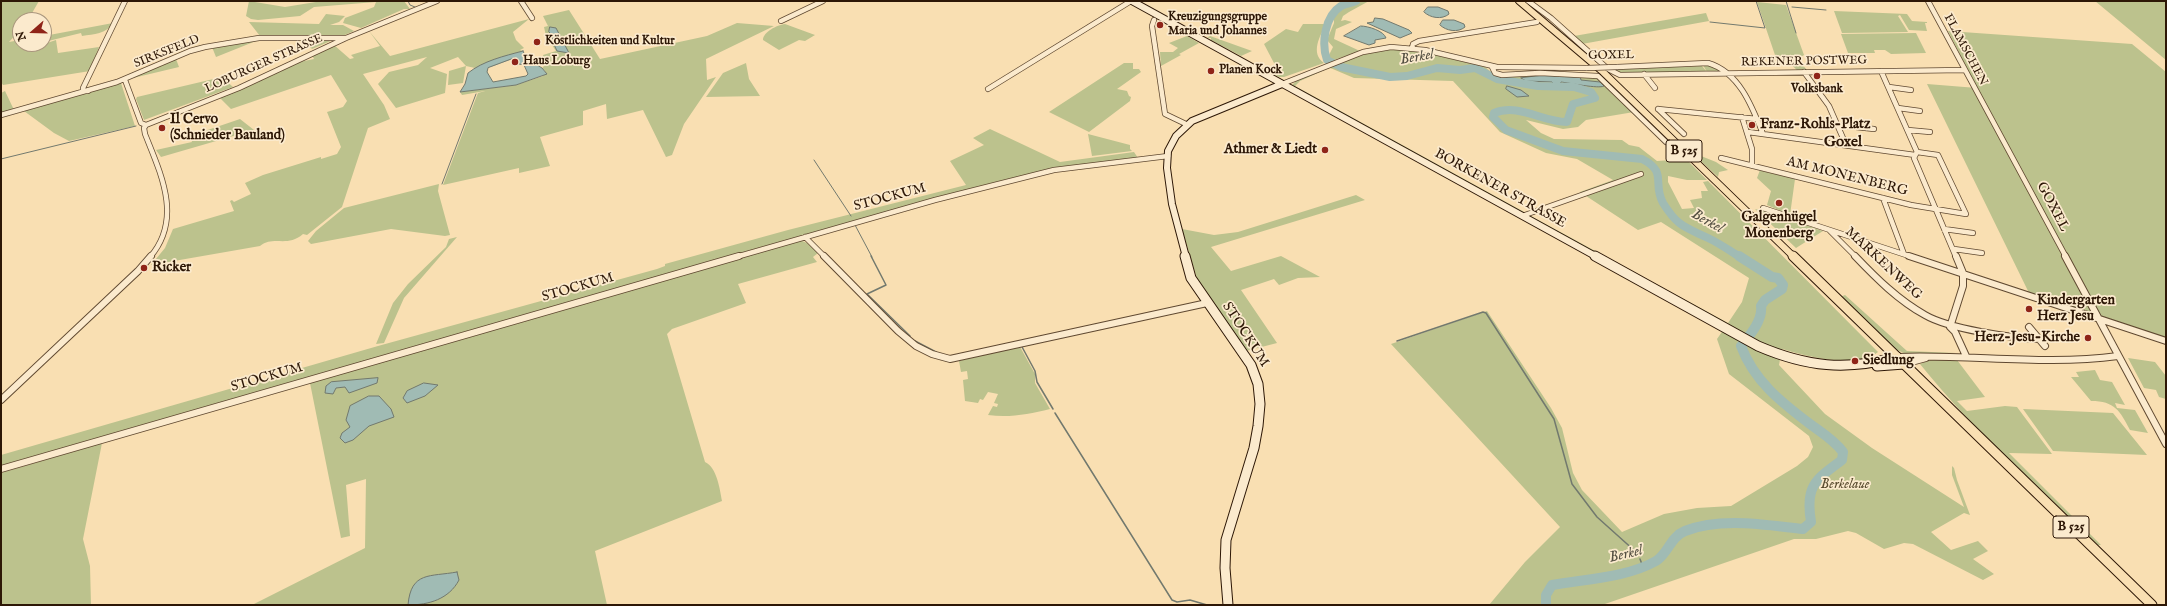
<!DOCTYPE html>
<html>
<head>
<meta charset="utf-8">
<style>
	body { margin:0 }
	#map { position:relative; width:2167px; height:606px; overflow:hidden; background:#f9dfb2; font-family:"IM FELL English",serif }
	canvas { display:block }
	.frame { position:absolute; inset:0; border:2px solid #2d1706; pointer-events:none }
	.north { position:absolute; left:12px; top:12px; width:40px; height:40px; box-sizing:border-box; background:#fbeacd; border:1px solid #a9967d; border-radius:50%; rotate:250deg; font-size:11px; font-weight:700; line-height:16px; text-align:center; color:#2d1706 }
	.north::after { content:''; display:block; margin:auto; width:14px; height:18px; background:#8f2418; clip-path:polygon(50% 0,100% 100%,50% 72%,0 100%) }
</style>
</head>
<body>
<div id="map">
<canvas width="2167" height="606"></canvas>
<div class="frame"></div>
<div class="north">N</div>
</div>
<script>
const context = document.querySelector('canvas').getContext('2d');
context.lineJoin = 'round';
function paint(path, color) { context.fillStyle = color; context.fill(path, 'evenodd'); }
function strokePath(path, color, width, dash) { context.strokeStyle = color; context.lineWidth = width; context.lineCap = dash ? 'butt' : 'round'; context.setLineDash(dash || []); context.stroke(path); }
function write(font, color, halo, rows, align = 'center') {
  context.font = font + ' "IM FELL English",serif'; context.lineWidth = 3.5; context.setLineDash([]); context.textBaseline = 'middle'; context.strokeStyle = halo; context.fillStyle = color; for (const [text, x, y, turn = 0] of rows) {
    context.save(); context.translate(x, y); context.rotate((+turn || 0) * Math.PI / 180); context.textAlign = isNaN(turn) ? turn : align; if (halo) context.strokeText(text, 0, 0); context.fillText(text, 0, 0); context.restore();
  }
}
paint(new Path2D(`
	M1,1H39L28,20H20V30L9,42L20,40V44H44L56,40L58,53L99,47L90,71L3,85L1,82Z
	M249,1L285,7L322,1H404L410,9H404L361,28L343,23L345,18L374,7L376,2L314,7L300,16L258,20L251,19L246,16Z
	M1360,1H1369L1349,12L1343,16L1341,21L1345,20L1352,22L1336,29L1334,39L1360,51L1331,61L1328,57L1333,47L1327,40L1334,23V16L1343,7Z
	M2095,1H2166V60Z
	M1757,2L1786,5L1804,55L1797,59L1808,71H1798L1783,57L1775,55Z
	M569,10L600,59L707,36L737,23L774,26L706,59L707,80L716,77L684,124L672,155L666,157L643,110L607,119L606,104L583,111V125L540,137L550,166L519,173V168L443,185L476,98L478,93L485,91L462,95L460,92L516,85L543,76L545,71L542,68L545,65L543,55L556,51L546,36L544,27L548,26L543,16Z
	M1834,11L1907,14L1912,21L1927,22V23H1925L1927,31L1909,30L1900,15L1898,16L1908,32L1842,33Z
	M1706,13L1709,21L1582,44L1574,36Z
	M326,14L345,16L339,22L330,25H343L354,31L312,49L302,39L260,36L249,22L319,24Z
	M529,19L513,32L516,40L524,48L520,50L523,51L496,59L475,68L466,66L463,83L448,85L449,71L466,66L458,57L430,68L447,74L445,93L396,108L378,84L389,72L418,65L427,57L363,74L384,105L390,119L368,128L342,207L307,235L303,234C287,248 274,235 260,246L151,265L165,248L173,229L234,211L230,201L232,200L234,202L251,194L245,183L263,175L321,157V159L337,154L341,147L327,112L343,107L347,101L331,75L231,109L220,98L299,62L314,59L312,55L334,45L350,59L354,58L351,55L380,46L369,31L390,56Z
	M113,23C106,34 94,34 82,36L81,33L44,42V36Z
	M785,24L815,35L805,41L799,40L779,50L763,40C763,32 777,25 785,24Z
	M1303,24H1326C1320,36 1310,53 1324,63L1284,77H1279L1266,70L1275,65L1264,44L1286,29L1298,32Z
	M1948,31L2132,44L2166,72V340L2029,293L1927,84L1977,88Z
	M1916,33L1926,53L1891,54L1885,50H1874L1875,53H1848L1841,34Z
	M1187,36L1199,43L1179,54L1181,55L1161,66L1160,52H1173L1178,48L1169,43Z
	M1210,36L1252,51L1241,56L1211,40V38H1207Z
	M261,39L216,57L212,47Z
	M1397,49L1427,53L1485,67L1495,75L1527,74L1597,77L1634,112L1586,120L1578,127L1563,129L1526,120L1541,133L1554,139L1622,140L1629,145L1639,147L1657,161L1686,159L1707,180H1687L1668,176V182L1682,209L1694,208L1690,200L1702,198L1701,191H1708L1703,182L1708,181L1878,352C1857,370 1806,356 1782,349L1779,365L1825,414L1872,448L1964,507L1952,475V466L1954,468L1957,480L1970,515L1964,513L1931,532L1951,550L1978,541L1988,551L1973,559L1994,574L1983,580L1913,544L1904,543L1884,549L1856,533L1848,531L1816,539H1794L1602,605H1489L1525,562L1560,527L1391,344L1487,311L1551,408L1562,428L1573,473L1582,490L1622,532L1664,514L1697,508L1731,506L1797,466L1808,457L1813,447L1809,436L1729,374L1717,339L1726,326L1529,217V215L1728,323L1742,302L1749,278L1661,222L1638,230L1580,192L1613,180L1577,159L1546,153L1500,132L1453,81L1354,78L1328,67L1371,52Z
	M176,59L179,67L133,78Z
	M746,63L749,79L760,96L706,97L723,73Z
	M1124,63H1133V69H1139L1141,72L1117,89L1127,91L1129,96L1131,97L1130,101L1089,132L1049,112Z
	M1703,65L1718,66L1721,72L1619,73L1609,69L1702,66L1707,72Z
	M1324,68H1329L1300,81L1295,86L1526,213H1521L1292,85L1297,80Z
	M222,77L233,87L144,120L136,99L137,97Z
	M119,83H121L135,126L69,141L54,133L24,111Z
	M5,91L14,110L1,113V93Z
	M240,119L254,130L161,157L156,150L192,142L190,136Z
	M990,129L1060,162L1134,152L1138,158L1053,169L906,206L1,466V455L378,346L657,269L665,266V264L788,230L966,185L950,161L984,145L973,138Z
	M1088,134L1130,145V149L1132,151L1092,156Z
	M1691,152L1716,162L1728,170L1719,172L1718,177Z
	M1760,170L1795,179L1790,215L1767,205L1771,191L1757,178Z
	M439,184L438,191L450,235L445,236L391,229L311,244L308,241L316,231L344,208Z
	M1356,195L1365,200L1211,247L1231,271L1281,256L1320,277L1298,278L1279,285L1274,279L1241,290L1277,343L1246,351L1198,282L1182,229L1214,235L1238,232Z
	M1755,209L1768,212L1823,231L1796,248Z
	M457,237L404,298L384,343L376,344L393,303L408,284L446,247L449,239Z
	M800,240L807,243L818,253L813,257L817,262L738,284L746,303L672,329L667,334L705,462C717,467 720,490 722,501L595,551L607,605H252L365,548L366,479L346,485L350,536L341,538L310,383Z
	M1845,295L1907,351L1956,353L1906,354L1895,349L1840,297Z
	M1019,345L1035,374V383L1050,409C1029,414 1010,418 988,415L993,406L997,407L998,404L994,403L998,394L988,392L983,400L980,399L978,403L965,401L963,380L968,379L967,371L961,372L959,361Z
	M2128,358L2155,362L2166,376V399L2159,397L2156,390L2144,388Z
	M1929,360H1957L1985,397L1957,401L1967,411L2005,406L2017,407L2052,454L2009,453L2101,545H2098C2036,487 1973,430 1920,364Z
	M2095,370L2100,380L2112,382L2125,405L2115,403L2117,408L2135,410L2148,433L2130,430C2120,411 2115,401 2091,401L2071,377H2079L2076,372Z
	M2023,409L2113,413L2147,455L2053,451Z
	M102,443L83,539L90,566L91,605H1V473Z`), '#bcc28d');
const water = new Path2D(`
	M1428,7H1438L1448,11L1449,14C1442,20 1430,18 1424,12Z
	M1375,18L1383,19L1409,30L1412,33L1400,38L1367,23L1373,22Z
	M1443,20H1454L1464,24L1465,27C1458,33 1446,31 1440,25Z
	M1361,26C1368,26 1384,31 1386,38L1375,40V43L1369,45L1344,36Z
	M550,27L556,28L569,53L557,51L552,40L553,36L549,32Z
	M523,51L526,58L542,68L547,74L516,85L460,92L465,84L468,73C483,61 504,56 523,51ZM515,58L519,64L524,65L528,74L526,76L493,82L487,72L488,68Z
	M1544,75L1580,76L1581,80L1600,82L1604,86C1599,89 1569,83 1561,82L1560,84H1554L1552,82L1526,81L1521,78Z
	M1507,86L1521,90L1529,96L1517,97L1506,89Z
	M378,378L377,383L349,393L345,387L336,388L333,394L325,393L326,386L331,382Z
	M424,383L438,385L425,396L407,403L403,398L407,391Z
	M369,396H379L391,409L394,417L369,426L353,440L345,443L340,438L342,433L350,427L346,420L350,406Z
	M457,572L459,580C449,599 429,605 408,605C411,571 430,577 457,572Z`);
paint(water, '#a0bbb4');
strokePath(water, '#72796e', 1);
strokePath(new Path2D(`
	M408,1L410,5L415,7
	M1786,1L1796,33
	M1792,7L1826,10
	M1710,22L1765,28L1756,1
	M1,159L136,126
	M814,160L851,216
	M442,184L476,94
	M855,225L872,257`), '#72796e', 1);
strokePath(new Path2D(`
	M871,256L886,285L867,294L910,336
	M915,341L936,352
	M1397,341L1483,312L1486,313L1554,419L1572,484L1597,517L1636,552
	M1021,345L1035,371L1037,382L1053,409
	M1055,413L1172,600L1177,602L1190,600L1207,605
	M1640,559L1643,567`), '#72796e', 1.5);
strokePath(new Path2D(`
	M1356,1C1351,3 1346,4 1341,6C1325,16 1321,43 1327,60L1341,67L1390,77L1407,76L1437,68L1460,70L1475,68L1497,79L1538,86L1574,87L1591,92L1595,98L1573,104L1567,122C1542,122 1519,103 1494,113L1493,117L1506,130L1563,151L1642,159C1668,172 1652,183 1663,203C1678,227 1685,227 1708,238C1719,243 1730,251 1740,257`), '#a0bbb4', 8);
strokePath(new Path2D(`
	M1546,605V595L1552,585C1585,579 1626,578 1656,561C1668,554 1670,537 1685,531C1721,517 1765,525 1803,529L1811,522C1805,486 1815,480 1842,460L1843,452C1834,440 1822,433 1810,424C1781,402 1754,381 1741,346C1750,335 1763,320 1761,306L1765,300L1782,289L1783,285L1778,278L1772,277L1739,256`), '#a0bbb4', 10);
const streetFar1 = new Path2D(`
	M521,1L532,18
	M1528,1L1551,18L1608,69L1620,75L1964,70
	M1928,1L2066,257
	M1154,20L1152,26L1165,114L1188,125
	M781,21L823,1
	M1412,48L1413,44L1419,41L1537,22
	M1492,67L1495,73L1502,75L1540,73L1598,76L1666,142
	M1617,67L1708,63C1739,72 1752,106 1763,134
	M1881,71L1917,152L1914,158L1956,257
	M1804,72L1829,106L1846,145
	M1644,74L1655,88
	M125,80L141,123L146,125
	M1282,84L1363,52L1391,47L1425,50L1497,67L1587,68
	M1889,87L1911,90
	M988,89L1131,1
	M88,91H83V88L125,1
	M1898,108L1920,111
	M1658,109L1757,119
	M1658,109L1684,134
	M1,115L117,82L190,51L205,47L259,38H346
	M1742,117L1752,149V166
	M146,125L239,88L346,38L437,1
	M146,125L144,128L145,134C161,174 183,219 150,257
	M1837,125L1874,129
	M1908,130L1930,132
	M1748,132L1915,155
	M1721,158L1911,205L1966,214L1938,155L1917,152
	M1883,198L1904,254
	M1763,208L1912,257
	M1522,216L1641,174
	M1944,229L1973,233
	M1830,231L1856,257
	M805,237L825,257
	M1954,249L1982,253
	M736,257L935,200L1054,170L1168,156`);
const street = new Path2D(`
	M824,256L898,331L916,346L932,354L950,359L1207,303
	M1855,256C1876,278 1898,300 1925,315C1949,329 2011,338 2040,339
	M1909,256L2166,341
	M1956,256L1963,273V286L1950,327L1955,332L1966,356
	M2065,256L2166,444
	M2029,327L2045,346
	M1897,357C1971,354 2044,366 2118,356
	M1904,364L1926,358
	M1,400L138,271L151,256
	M1,469L739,256`);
const secondaryFar1 = new Path2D(`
	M1132,1L1597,257
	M1186,257L1172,204L1167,168L1168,151L1176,136L1192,121L1282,84`);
const secondary = new Path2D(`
	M1185,256L1191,278L1251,365L1258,384L1260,404L1258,426L1254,448L1226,540L1225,568L1228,605
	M1595,256L1758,346C1807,367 1846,371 1897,357
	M1877,366L1904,364`);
const primaryFar1 = new Path2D(`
	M1519,1L1603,72L1794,257`);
const primary = new Path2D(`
	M1793,256L2152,605`);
strokePath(streetFar1, '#604931', 6);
strokePath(street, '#604931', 8);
strokePath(secondaryFar1, '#2d1706', 8);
strokePath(secondary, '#2d1706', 11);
strokePath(primaryFar1, '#2d1706', 8);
strokePath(primary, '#2d1706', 11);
strokePath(streetFar1, '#fbeacd', 4.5);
strokePath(street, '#fbeacd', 6);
strokePath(secondaryFar1, '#fbeacd', 6);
strokePath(secondary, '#fbeacd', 9);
strokePath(primaryFar1, '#f9dfb2', 6);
strokePath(primary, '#f9dfb2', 9);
const streetBridge = new Path2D(`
	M1587,68L1617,67`);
strokePath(streetBridge, '#604931', 6, []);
strokePath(streetBridge, '#fbeacd', 4.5);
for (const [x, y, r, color] of [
	[1160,25,4,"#8f2418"],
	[537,42,4,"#8f2418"],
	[515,62,4,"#8f2418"],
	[1211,71,4,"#8f2418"],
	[1817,76,4,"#8f2418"],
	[1752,125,4,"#8f2418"],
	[162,128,4,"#8f2418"],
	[1325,150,4,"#8f2418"],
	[1779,203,4,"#8f2418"],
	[144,268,4,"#8f2418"],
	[2029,309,4,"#8f2418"],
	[2088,338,4,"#8f2418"],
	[1855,361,4,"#8f2418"]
]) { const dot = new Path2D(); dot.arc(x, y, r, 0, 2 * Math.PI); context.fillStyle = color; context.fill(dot); strokePath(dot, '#fbeacd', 1.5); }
write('bold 12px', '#2d1706', '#fbeacd', [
	["Kreuzigungsgruppe",1168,18],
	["Maria und Johannes",1168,32],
	["Köstlichkeiten und Kultur",545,42],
	["Haus Loburg",523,62],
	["Planen Kock",1219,71],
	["Volksbank",1817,90,"center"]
], 'left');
write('12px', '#2d1706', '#fbeacd', [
	["FLAMSCHEN",1965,50,62],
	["SIRKSFELD",167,52,-22],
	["GOXEL",1611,56,-1],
	["REKENER POSTWEG",1804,62,-1],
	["LOBURGER STRASSE",264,64,-24]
]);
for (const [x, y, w] of [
	[1684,151,36],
	[2071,527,36]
]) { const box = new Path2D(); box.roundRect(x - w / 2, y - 11, w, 22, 3); context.fillStyle = '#fbeacd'; context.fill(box); strokePath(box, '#2d1706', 1); }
write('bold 13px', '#2d1706', null, [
	["B 525",1684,151],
	["B 525",2071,527]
]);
write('bold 14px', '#2d1706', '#fbeacd', [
	["Il Cervo",170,120],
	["(Schnieder Bauland)",170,136],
	["Franz-Rohls-Platz",1760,125],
	["Athmer & Liedt",1317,150,"right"],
	["Galgenhügel",1779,218,"center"],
	["Monenberg",1779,234,"center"],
	["Ricker",152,268],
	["Kindergarten",2037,301],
	["Herz Jesu",2037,317],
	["Herz-Jesu-Kirche",2080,338,"right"],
	["Siedlung",1863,361]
], 'left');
write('14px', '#2d1706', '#fbeacd', [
	["AM MONENBERG",1847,177,14],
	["BORKENER STRASSE",1500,189,29],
	["STOCKUM",890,198,-15],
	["GOXEL",2052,207,62],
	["MARKENWEG",1883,264,43],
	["STOCKUM",578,288,-16],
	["STOCKUM",1245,335,57],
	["STOCKUM",267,378,-16]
]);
write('italic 14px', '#584a2e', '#fbeacd', [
	["Berkelaue",1845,485]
]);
write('italic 15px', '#555043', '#fbeacd', [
	["Berkel",1417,58,-10],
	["Berkel",1707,222,29],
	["Berkel",1626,555,-14]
]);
write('bold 15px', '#2d1706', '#fbeacd', [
	["Goxel",1843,143]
]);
</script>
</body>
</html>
